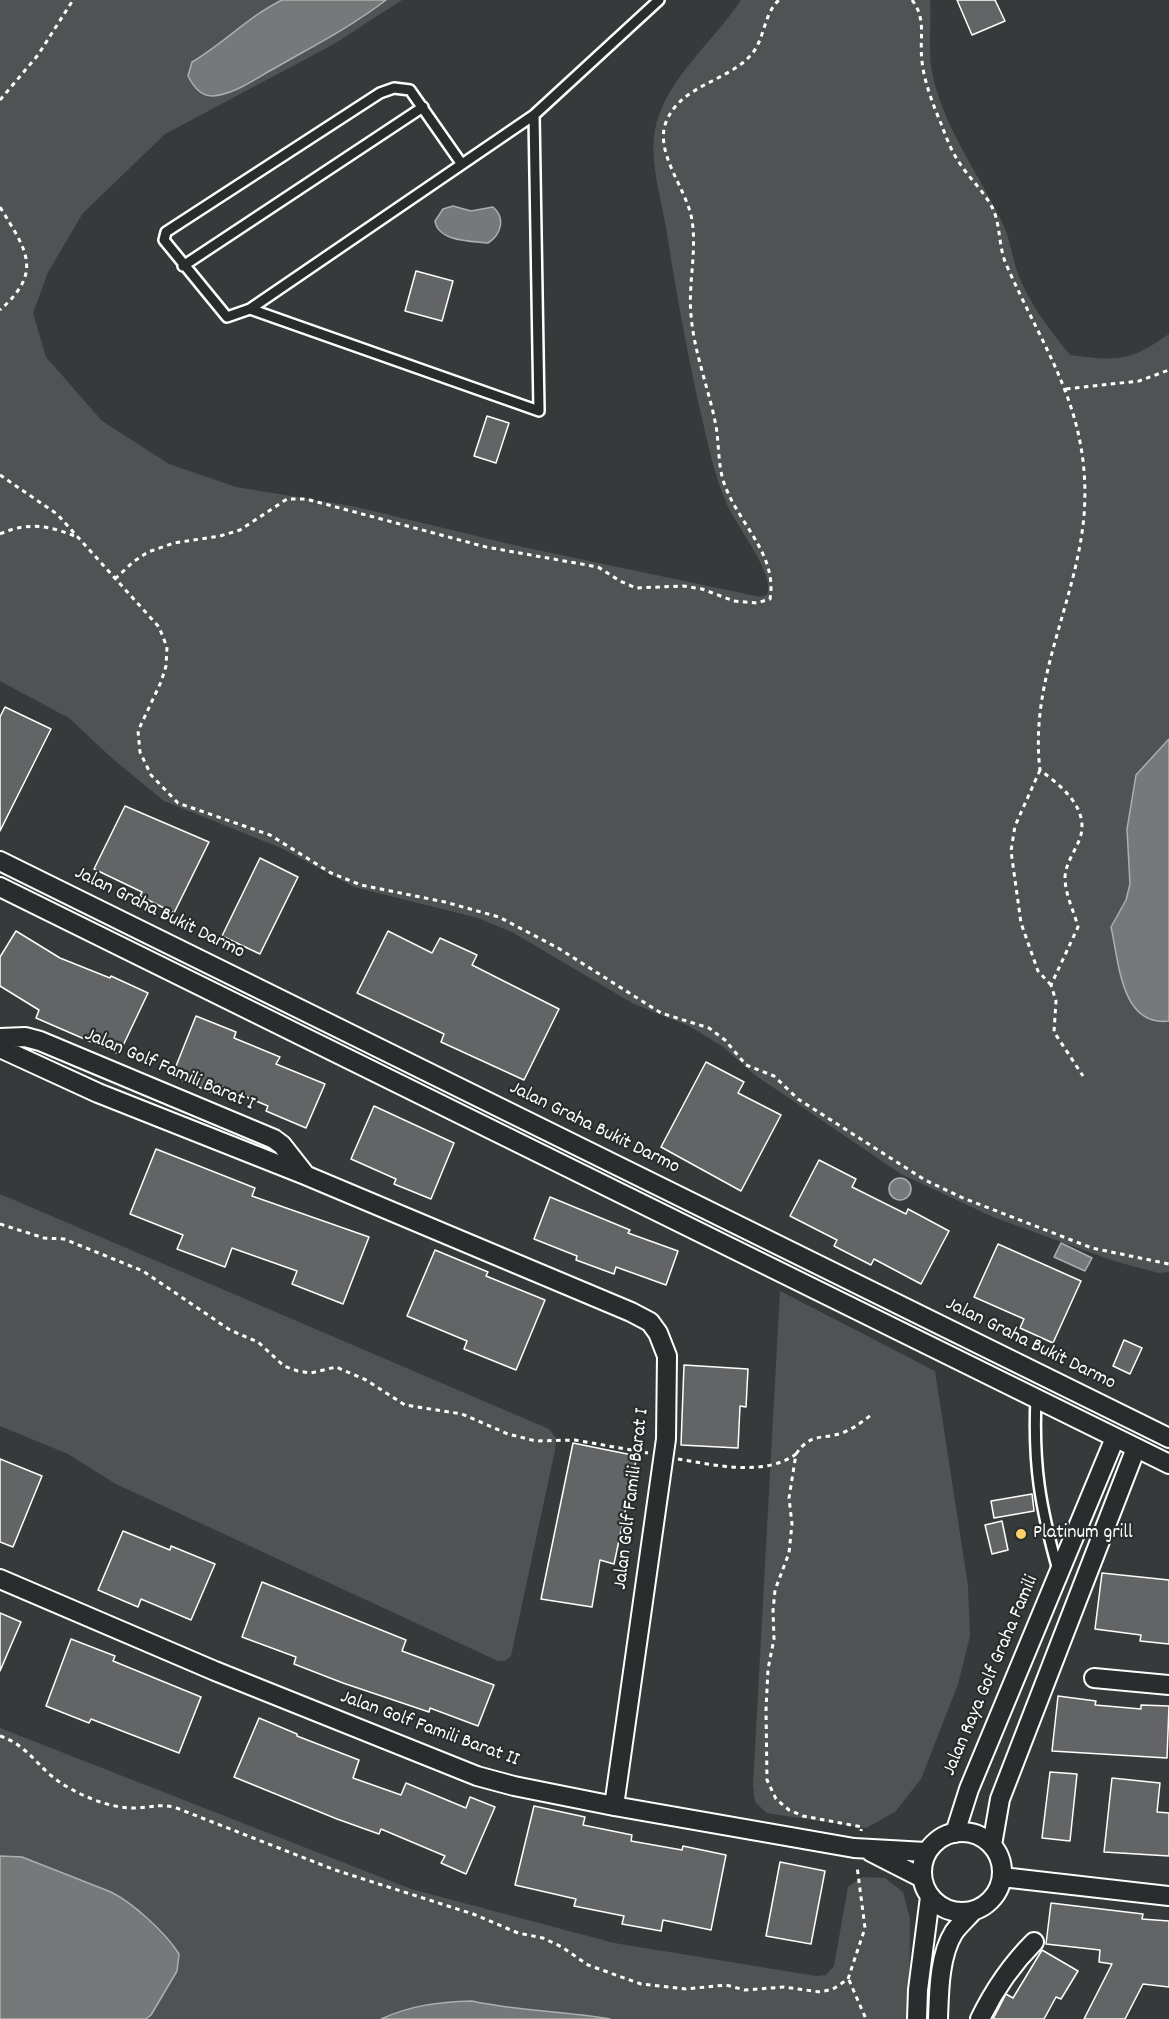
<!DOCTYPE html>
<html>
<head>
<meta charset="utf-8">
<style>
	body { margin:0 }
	canvas { display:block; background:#373a3b }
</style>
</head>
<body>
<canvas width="1169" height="2019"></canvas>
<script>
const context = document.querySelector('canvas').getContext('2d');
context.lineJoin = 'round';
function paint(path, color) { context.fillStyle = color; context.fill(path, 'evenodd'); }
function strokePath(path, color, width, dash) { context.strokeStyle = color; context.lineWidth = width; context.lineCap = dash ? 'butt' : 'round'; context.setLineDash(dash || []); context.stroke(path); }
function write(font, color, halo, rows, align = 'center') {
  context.font = font + ' Dekko,sans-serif'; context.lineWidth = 4.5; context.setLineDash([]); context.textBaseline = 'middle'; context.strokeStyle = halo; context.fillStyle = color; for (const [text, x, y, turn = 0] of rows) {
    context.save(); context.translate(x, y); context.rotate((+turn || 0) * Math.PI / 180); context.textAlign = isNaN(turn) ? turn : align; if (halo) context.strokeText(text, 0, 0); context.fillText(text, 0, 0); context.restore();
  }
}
paint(new Path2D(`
	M0,0H402L334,44L165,134L83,213L48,272L33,313L46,357L102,421L169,464L236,487L352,506L518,546L760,597L767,595C777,576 734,523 726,502C713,472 707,438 699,406C686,346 675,287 666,227C661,199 651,165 654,137C660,83 713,43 741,0H930C932,26 927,52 933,77C945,129 979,175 1002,222C1010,238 1012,257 1018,274C1030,305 1049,329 1070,355C1118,361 1129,362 1169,334V1272L1159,1273L1114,1261L993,1217L901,1174L755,1075L722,1046L689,1026L634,1004L512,932L478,918L354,887L281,848L164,801L113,759L69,718L0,681Z
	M0,1194L549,1429L556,1438L555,1450L511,1656L505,1661H498L116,1484L68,1454L0,1426Z
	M780,1291L935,1371L968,1586L970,1636L958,1684L921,1779L895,1812L866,1828L767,1813L755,1802L753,1785Z
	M0,1728L411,1889L614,1943L816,1976L826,1975L834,1966L848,1887L862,1877L885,1878L903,1892L910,1919L909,2019H0Z`), '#505354');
const water = new Path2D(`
	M282,0H386C351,27 313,46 275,68C256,78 234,95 212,96C200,96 193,86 188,76L192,62C223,44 249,16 282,0Z
	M453,206L471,211L493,207C506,218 501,235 488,243C472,241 438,242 435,221L443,209Z
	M1169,739V1021C1121,1027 1119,962 1111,927L1126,900L1130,884L1127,829L1136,775Z
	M889 1189a11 11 0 1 1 22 0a11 11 0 1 1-22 0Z
	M1061,1243L1092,1258L1085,1271L1054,1257Z
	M0,1856L22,1857L111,1892C133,1903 166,1933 179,1954L177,1971L151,2015L146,2019H0Z
	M472,2001C517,2011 564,2011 610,2019H381C412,2005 438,2002 472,2001Z`);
paint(water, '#767879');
strokePath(water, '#adaeaf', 1.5);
const building = new Path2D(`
	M957,0H995L1005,21L972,35Z
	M416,271L453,281L442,321L405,311Z
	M487,416L509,423L496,463L474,456Z
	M5,707L51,729L0,831V717Z
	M125,806L209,842L174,913L140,896L142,892L94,869Z
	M260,858L298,877L260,954L222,936Z
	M16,931L60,958L110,978L111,976L148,993L119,1054L36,1018L39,1010L0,986V957Z
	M388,931L432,953L440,938L477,955L472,965L559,1009L524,1080L441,1042L444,1034L357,993Z
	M196,1016L236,1032L234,1038L280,1057L276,1064L325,1084L306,1128L266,1111L268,1106L215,1084L211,1092L172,1076Z
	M706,1062L744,1082L738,1093L781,1115L741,1191L661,1147Z
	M374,1106L454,1143L431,1199L394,1184L396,1179L351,1159Z
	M156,1149L255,1188L252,1196L369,1237L343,1304L292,1284L297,1271L232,1248L225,1267L177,1249L183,1235L130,1214Z
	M819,1160L856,1179L852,1187L906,1214L908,1209L949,1231L921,1284L874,1259L871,1265L834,1246L837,1240L790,1216Z
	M550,1197L630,1230L628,1233L678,1251L666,1285L616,1267L614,1274L576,1260L577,1256L534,1239Z
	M998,1244L1081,1281L1053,1343L1020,1328L1024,1319L974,1297Z
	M435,1250L488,1272L486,1276L545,1300L516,1370L464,1349L467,1341L407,1316Z
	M1124,1340L1142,1348L1130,1374L1113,1366Z
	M684,1365L748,1369L746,1407L740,1406L738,1448L681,1445Z
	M573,1443L637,1456L614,1564L600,1560L592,1607L541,1599Z
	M0,1459L42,1476L13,1547L0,1542Z
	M1032,1494L1034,1511L994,1518L991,1501Z
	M1002,1521L1008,1550L992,1554L985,1525Z
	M123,1531L170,1550L171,1546L215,1564L191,1620L141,1599L138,1607L98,1590Z
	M1102,1573L1169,1580V1644L1140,1641L1141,1635L1095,1629Z
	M262,1582L406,1640L402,1651L494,1685L478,1726L430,1708L429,1712L343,1683L294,1664L296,1657L242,1637Z
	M0,1613L21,1622L0,1671Z
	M71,1639L115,1656L113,1661L201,1697L179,1753L91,1719L89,1723L46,1706Z
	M1058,1696L1096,1701L1095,1705L1141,1709V1705L1169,1706L1167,1758L1052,1751Z
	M259,1718L297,1734V1736L359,1760L353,1778L401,1795L406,1783L466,1808L470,1797L495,1807L466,1874L441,1863L445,1856L381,1829L379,1834L337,1819L234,1777Z
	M1050,1772L1077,1774L1070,1841L1042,1838Z
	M1112,1778L1160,1783L1157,1812L1169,1813V1856L1104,1852Z
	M534,1806L585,1817L583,1825L632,1835L631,1841L682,1850L683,1846L726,1855L711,1930L663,1920L661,1931L622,1924L624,1916L574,1906L576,1899L515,1885Z
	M780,1862L825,1871L811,1944L766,1936Z
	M1051,1903L1143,1914L1142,1919L1169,1921V1987L1143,1984L1125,2019H1084L1112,1964L1099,1962L1100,1950L1046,1944Z
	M1042,1950L1078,1971L1061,1999L1056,1997L1044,2019H993L1006,1994L1013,1998Z`);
paint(building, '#636465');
strokePath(building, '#fff', 1.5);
const service = new Path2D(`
	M534,115L539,411L250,309L534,115L659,0
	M183,266L423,107
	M250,309L227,317L164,240L166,232L380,93L394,88L410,90L461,163
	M1036,1398C1033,1465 1040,1506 1058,1570`);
const minor = new Path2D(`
	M0,861L1169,1438
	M0,887L1169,1464
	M0,1038L25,1037L40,1041L274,1139L282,1145L304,1173
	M0,1048L98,1093L305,1175L631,1312L650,1322L658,1333L667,1356L666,1439L614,1806
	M0,1579L215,1671L477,1776L514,1786L614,1806L854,1848L926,1852
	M1094,1678L1169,1685
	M922 1872a40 40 0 1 1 80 0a40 40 0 1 1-80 0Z
	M955,1833L969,1789L1115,1438
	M992,1845L1000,1799L1136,1448
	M871,1852L922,1878
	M1002,1877L1169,1896
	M917,2019L918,1990L930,1897
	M938,2019C939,1992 939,1956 954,1932C959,1925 967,1918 973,1911
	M980,2019C994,1990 1011,1965 1034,1942`);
strokePath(service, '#fff', 14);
strokePath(minor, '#fff', 22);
strokePath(new Path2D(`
	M912,0C927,19 919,39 922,61C924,82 934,107 942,126C946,137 951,150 957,159C967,176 983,190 992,207C1001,225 998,245 1006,264C1045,353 1092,412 1084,516C1076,604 1029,680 1040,770C1060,785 1090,808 1080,838C1075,852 1066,862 1065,877C1065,895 1074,911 1078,927L1051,985L1056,1001L1054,1032L1083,1076
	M0,100L38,55L73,0
	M0,207C26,250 44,271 0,310
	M1066,389L1139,381L1169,370
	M0,475L57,514L159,627L167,647L166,666L161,682L138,731L140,752L151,775L178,803L270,835L331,873L361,885L445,902L499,917L558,948L661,1013L709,1028L725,1040L746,1065L774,1076L798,1099L925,1180L963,1198L1092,1248L1169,1264
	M0,534C28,521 52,526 79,538
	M115,579L133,562L148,552L174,543L220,536L240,530L287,499H306L486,547L598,567L620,581L636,588L683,586L702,589L734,601L757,603L770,599C778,553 736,522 723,480C718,462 719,444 716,426C709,389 694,353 691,315C688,284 697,252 692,220C687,189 654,153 666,122C681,85 726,82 750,56C765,41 763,14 779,0
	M1040,770L1015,826L1011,851L1021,923L1038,971L1051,985
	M0,1224L44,1238L64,1239L143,1271L230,1330L258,1342L284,1366L298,1371L311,1373L336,1367L366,1380L405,1405L462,1414L508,1434L536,1441L575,1440L648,1453
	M796,1454C811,1432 822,1440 842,1433C853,1429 862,1422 871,1415
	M678,1459C714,1465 765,1477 796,1454L789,1498L792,1524L789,1553L775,1590L773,1611L774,1639L768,1669L766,1710L767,1780L776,1799L789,1810L803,1816L862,1827L861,1831
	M0,1736C27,1745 37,1766 58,1781C80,1796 111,1809 137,1808C153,1807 157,1804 174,1807L335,1870L473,1914L518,1933L543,1938L562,1947L588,1965L641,1984L686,1989L726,1985L745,1990L784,1987L820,1992L833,1989L848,1979L865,1928L857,1866
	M849,1980L866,2019`), '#fff', 3, [4.5, 4.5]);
strokePath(service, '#2a2d2e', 9);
strokePath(minor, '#2a2d2e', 18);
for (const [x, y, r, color] of [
	[1021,1534,6,"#ffd166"]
]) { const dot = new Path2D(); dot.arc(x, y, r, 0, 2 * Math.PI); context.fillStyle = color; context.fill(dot); strokePath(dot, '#2a2d2e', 2); }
write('20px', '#fff', '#2a2d2e', [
	["Jalan Graha Bukit Darmo",159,914,26],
	["Jalan Golf Famili Barat I",169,1071,23],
	["Jalan Graha Bukit Darmo",594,1129,26],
	["Jalan Graha Bukit Darmo",1030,1345,26],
	["Jalan Golf Famili Barat I",633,1499,-83],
	["Jalan Raya Golf Graha Famili",992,1676,-67],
	["Jalan Golf Famili Barat II",429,1730,20]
]);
write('20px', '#fff', '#2a2d2e', [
	["Platinum grill",1033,1534]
], 'left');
</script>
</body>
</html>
